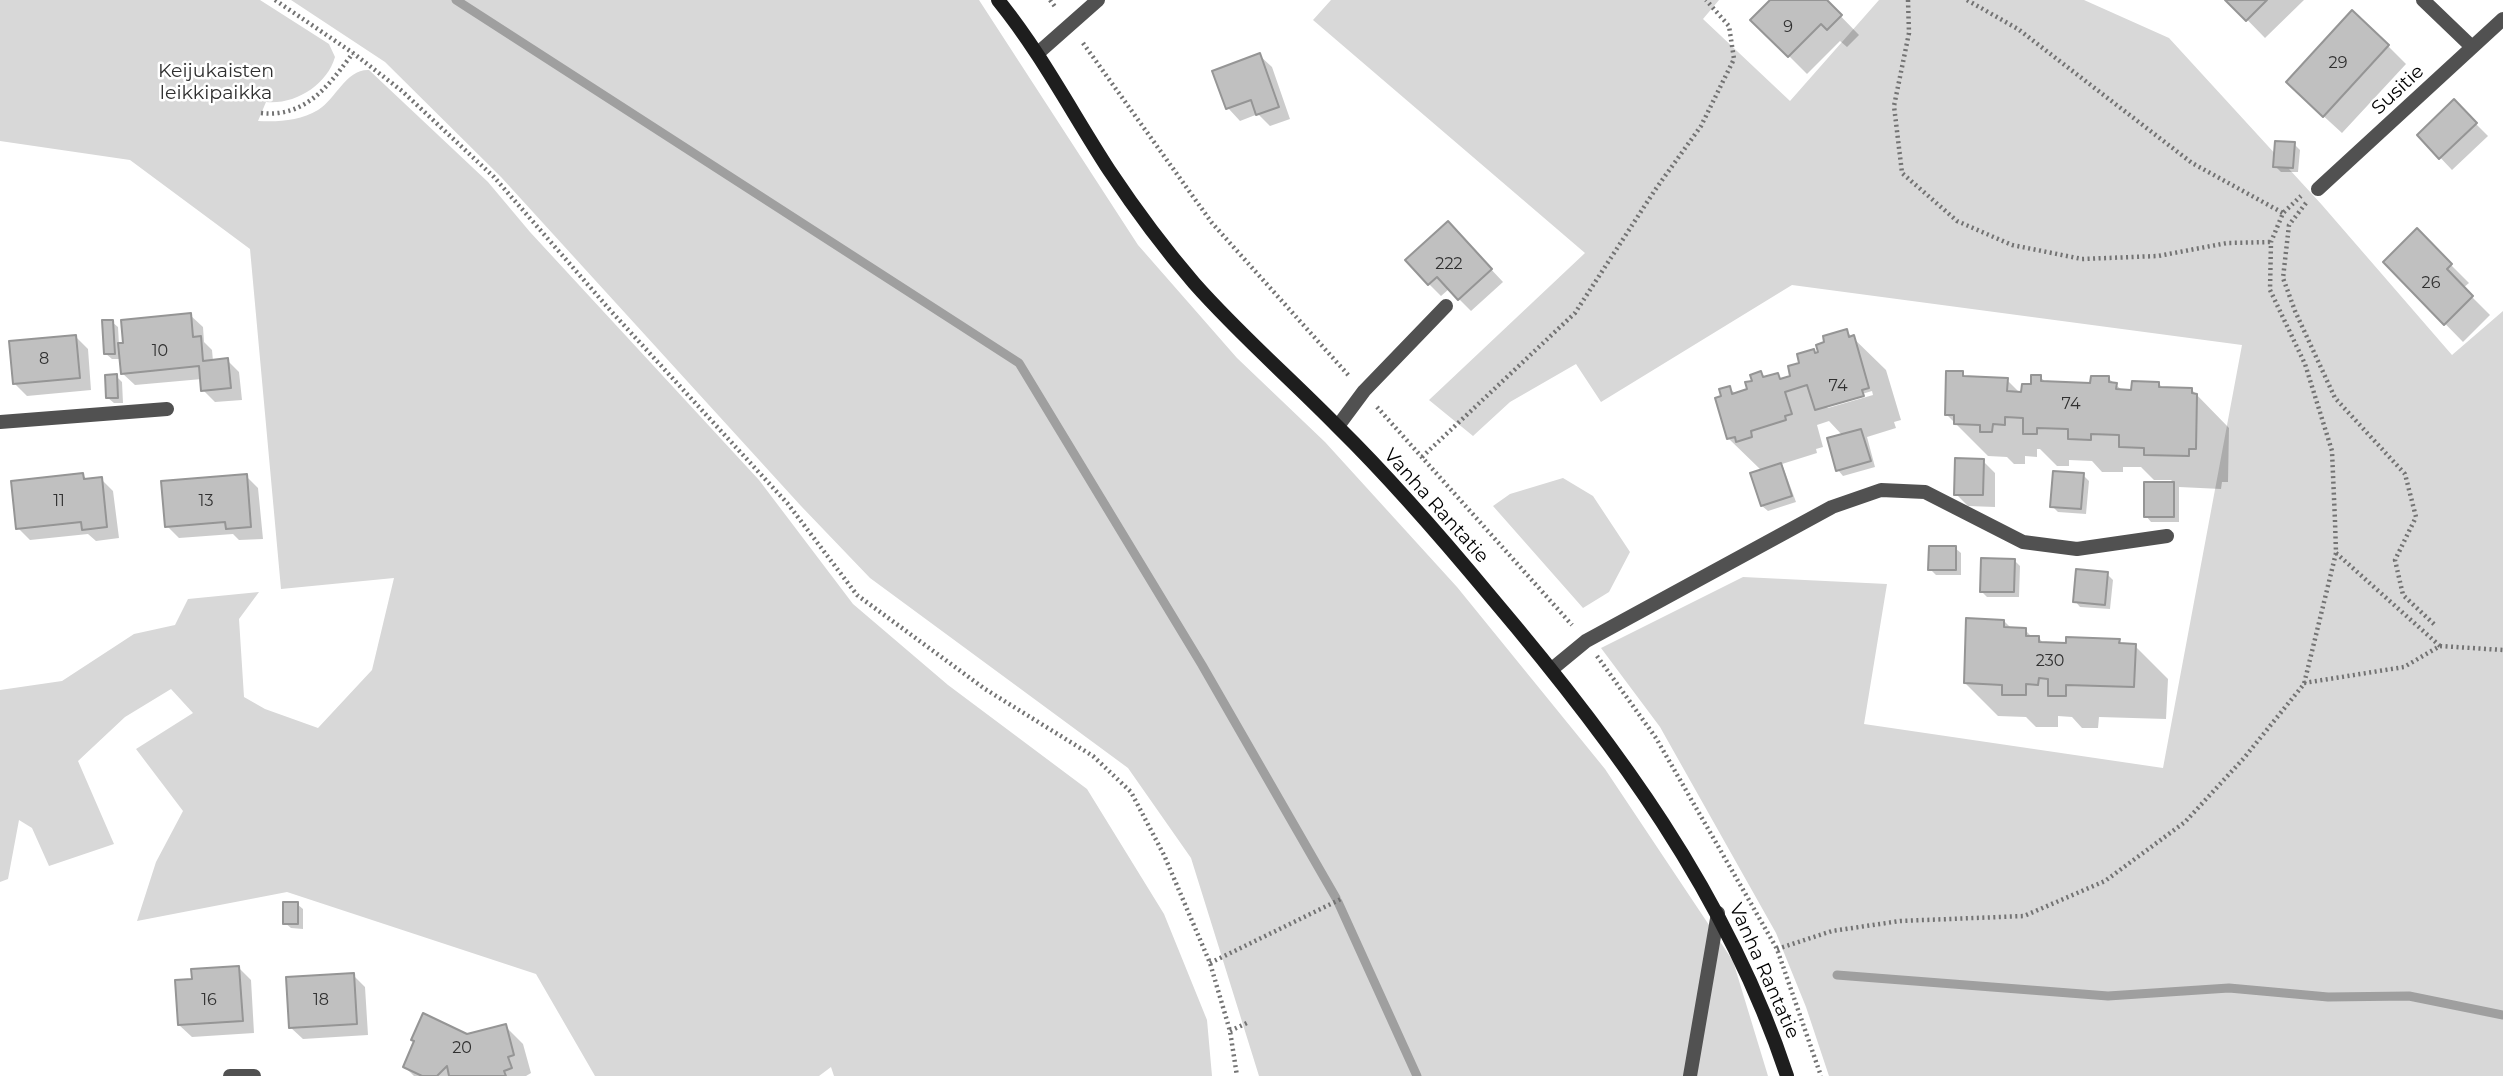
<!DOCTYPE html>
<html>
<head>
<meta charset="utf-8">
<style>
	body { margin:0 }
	canvas { display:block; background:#fff }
</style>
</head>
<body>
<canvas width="2503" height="1076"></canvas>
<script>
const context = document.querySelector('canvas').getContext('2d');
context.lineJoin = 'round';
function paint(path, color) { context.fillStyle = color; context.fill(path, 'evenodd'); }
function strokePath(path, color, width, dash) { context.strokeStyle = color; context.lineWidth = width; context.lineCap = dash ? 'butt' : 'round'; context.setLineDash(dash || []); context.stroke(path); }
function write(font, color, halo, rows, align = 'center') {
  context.font = font + ' Montserrat,sans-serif'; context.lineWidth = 5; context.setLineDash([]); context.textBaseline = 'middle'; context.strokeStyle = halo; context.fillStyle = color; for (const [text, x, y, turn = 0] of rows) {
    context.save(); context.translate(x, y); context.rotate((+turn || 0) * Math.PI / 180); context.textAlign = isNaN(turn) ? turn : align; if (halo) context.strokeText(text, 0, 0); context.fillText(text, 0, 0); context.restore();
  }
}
paint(new Path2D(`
	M0,0H260L329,44L335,57C327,85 295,105 266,102L258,121C278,122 300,121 318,110C336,99 346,69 369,70L488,182L530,232L759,480L853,604L948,685L1087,789L1164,914L1207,1020L1212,1076H834L831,1067L819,1076H595L536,974L287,892L137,921L156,862L183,811L136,749L193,713L171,689L125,717L78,761L114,844L49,866L32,828L19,820L8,879L0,882V690L62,681L134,634L175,625L188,599L259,592L239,619L244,697L265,709L318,728L372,670L394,578L281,589L250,249L130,160L0,141Z
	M291,0H979L1138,245L1237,358L1325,442L1457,587L1605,769L1733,961L1768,1076H1259L1191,858L1128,768L870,578L801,506L501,177L385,62Z
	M1331,0H1719L1703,19L1790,101L1879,0H2084L2169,38L2322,205L2452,355L2503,311V1076H1829L1806,1007L1776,933L1660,727L1601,648L1743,577L1887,584L1864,724L2163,768L2242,345L1792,285L1601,402L1576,364L1510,402L1473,436L1429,400L1585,253L1313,20Z
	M1563,478L1593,496L1630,552L1609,592L1583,608L1493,506L1510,494Z`), '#d8d8d8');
paint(new Path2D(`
	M1773,0H1825L1859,35L1847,47L1840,41L1807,74L1753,20Z
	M2228,0H2304L2265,38Z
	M2388,46L2406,64L2342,133L2306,100Z
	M1259,55L1272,67L1290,119L1270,126L1258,114L1240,121L1228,108L1214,72Z
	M2454,102L2488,136L2452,170L2419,135Z
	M2294,144L2300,150L2298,172H2281L2275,166Z
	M2417,231L2469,283L2463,288L2490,315L2463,342L2385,262Z
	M1459,235L1503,282L1471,311L1449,289L1441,296L1429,284Z
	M190,315L203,327L204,342L212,350L213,361L227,360L239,372L242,400L215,402L203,390L202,379L135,385L122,373L121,359H112L106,354L112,322L118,327L119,345Z
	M1846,331L1886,370L1901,420L1894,422L1896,428L1867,437L1875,467L1843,476L1838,470L1843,436L1829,421L1817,425L1823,447L1816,449L1817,453L1782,464L1796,502L1768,511L1762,506V471L1728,438L1723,397L1729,388L1736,394L1749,390L1760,373L1765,378L1777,375L1783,380L1792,377L1813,351L1817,354ZM1872,391L1873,395L1828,408L1825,405Z
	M75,336L88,349L91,390L27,396L15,384Z
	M1962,373L1967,378L2007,380L2023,396L2040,377L2047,383L2092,385L2108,378L2123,391L2133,392L2158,383L2164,389L2192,390L2229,428L2228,482H2222L2221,489L2179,487V522H2151L2146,516V484H2175L2171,480H2154L2141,467H2123V472H2102L2092,461L2069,460V466H2057L2040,449H2037V457L2025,456V464H2014L2007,457L1988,456L1946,414Z
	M116,376L122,382L123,403H114L108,398Z
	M1983,461L1995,473V507L1968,506L1956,494Z
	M82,474L88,481L101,479L113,491L119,538L96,541L88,534L30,540L18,528Z
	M2083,475L2089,481L2086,514L2058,512L2052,506Z
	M246,476L258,488L263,539L239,540L233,534L179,538L167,526Z
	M1955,548L1961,553V575H1936L1930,569Z
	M2014,560L2020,566L2019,597H1987L1981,591Z
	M2107,574L2113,580L2110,609L2080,607L2075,601Z
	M2004,621L2012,629L2025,630L2033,638H2039L2044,644L2067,645L2119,640L2124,645L2135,646L2168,679L2166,719L2099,717L2098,728H2082L2072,717L2058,716V727H2036L2026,717L1998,716L1965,683Z
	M297,904L303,909V929L291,928L285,923Z
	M239,968L251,980L254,1033L192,1037L179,1025L194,980Z
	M353,975L365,987L368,1035L303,1039L290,1027Z
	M505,1026L523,1044L531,1073L526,1076H414L405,1067Z`), '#0003');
strokePath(new Path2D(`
	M456,0L1019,363L1202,665L1336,898
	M1338,902L1417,1076
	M1837,975L2108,996L2229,988L2328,997L2409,996L2503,1015`), '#9f9f9f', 9);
const building = new Path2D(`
	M1770,0H1827L1842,15L1827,30L1821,24L1788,57L1750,20Z
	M2225,0H2267L2246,21Z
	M2352,10L2389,45L2323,117L2286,82Z
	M1260,53L1279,107L1256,115L1251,100L1226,109L1212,71Z
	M2454,99L2477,123L2439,159L2417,135Z
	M2275,141L2295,142L2293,168L2273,167Z
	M1448,221L1492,269L1458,300L1437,277L1428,285L1405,260Z
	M2417,228L2452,264L2447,269L2473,296L2444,325L2383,262Z
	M191,313L193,337L201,336L203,361L228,358L231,388L201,391L199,366L121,374L118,343H123L121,320Z
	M102,320H113L115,354H104Z
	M1847,329L1849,337L1854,335L1869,388L1862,390L1864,396L1815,410L1807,385L1785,392L1792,414L1785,416L1786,420L1751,431L1752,437L1736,442L1735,437L1727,439L1715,398L1721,396L1719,389L1730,386L1732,394L1747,389L1745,382L1752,381L1750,375L1761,371L1763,377L1778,373L1780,379L1790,376L1788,366L1799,363L1797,354L1814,349L1815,353L1818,352L1816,345L1824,342L1823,336Z
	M76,335L80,378L13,384L9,341Z
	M1946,371H1963V376L2008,378L2007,391L2021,392L2022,384H2031V375H2041V381L2090,383L2091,376H2109V382L2117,383L2116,389L2131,390L2132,381L2159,382V387L2192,388V393L2197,394L2196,449H2189V456L2144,455V448L2119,447V435L2091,434V440L2068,439V429L2037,428V434H2023V418L2005,417V425L1993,424L1992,432H1980V425L1954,424V415H1945Z
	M117,374L118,398H106L105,375Z
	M1861,429L1871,461L1836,471L1827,438Z
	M1955,458L1984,459L1983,495H1954Z
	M1781,463L1792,496L1761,506L1750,473Z
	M2053,471L2084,473L2081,509L2050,507Z
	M83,473L84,479L102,477L107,527L82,530L81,522L16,529L11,481Z
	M247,474L251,527L226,529L225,522L165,527L161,481Z
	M2144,482H2174V517H2144Z
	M1929,546H1956V570H1928Z
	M1981,558L2015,559L2014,592H1980Z
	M2076,569L2108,572L2105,605L2073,602Z
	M1966,618L2004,620V627L2026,628V636H2039V642L2066,643V637L2120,639L2119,643L2136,644L2134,687L2066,685V696H2048V679L2039,678L2038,685L2026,684V695H2002V685L1964,683Z
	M283,902H298V924H283Z
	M239,966L243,1021L178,1025L175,980L192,979L191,969Z
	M354,973L357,1024L289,1028L286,977Z
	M423,1013L467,1034L506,1024L514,1055L508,1057L512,1068L504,1071L506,1076H449L447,1066L437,1076H422L403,1067L414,1041L411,1040Z`);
paint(building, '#c0c0c0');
strokePath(building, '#959595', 2);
strokePath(new Path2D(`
	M275,0L353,53L402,91L494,177L610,310L788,504L857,595L985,689L1093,756L1131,792L1164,855L1210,963L1230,1031L1237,1076
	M1050,0L1056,8
	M1908,0L1909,33L1894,106L1902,173L1957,221L2012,245L2082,259L2158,256L2227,243L2270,242
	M1967,0L2018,29L2192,163L2283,213
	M1083,43L1212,223L1350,377
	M261,113C306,118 329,85 353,53
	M2306,203L2289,225L2283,278L2295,311L2335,398L2405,474L2416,517L2395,560L2403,595L2436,626
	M1377,407L1572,625
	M1422,457L1575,313L1655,190L1701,126L1734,59L1729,26L1706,0
	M2336,553L2440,646
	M1597,656L1656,738L1777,949L1821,1076
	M2304,683L2404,667L2440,646L2503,650
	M1777,949L1832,931L1900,921L2024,916L2105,881L2185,822L2244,758L2304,684L2336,553L2335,521L2332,451L2305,364L2270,290L2271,242L2283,213L2301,196
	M1210,963L1343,898
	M1230,1031L1249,1022`), '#737373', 4.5, [2, 3.5]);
strokePath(new Path2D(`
	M1038,53L1098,0
	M1338,426L1364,391L1446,306
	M1552,669L1586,641L1832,507L1881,490L1925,492L2023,542L2077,549L2167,536
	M1690,1076L1718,913`), '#515151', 14);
strokePath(new Path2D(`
	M2423,0L2472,47
	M2318,189L2503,19
	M0,422L167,409
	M230,1076H254`), '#515151', 14);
strokePath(new Path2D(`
	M998,0C1041,53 1072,113 1109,170C1135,209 1163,247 1194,283C1239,334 1290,378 1337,426C1392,480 1442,538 1491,597C1614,742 1727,894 1787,1076`), '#1e1e1e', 14);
write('16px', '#303030', null, [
	["9",1788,27],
	["29",2338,63],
	["222",1449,264],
	["26",2431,283],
	["10",160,351],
	["8",44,359],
	["74",1838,386],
	["74",2071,404],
	["11",59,501],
	["13",206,501],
	["230",2050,661],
	["16",209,1000],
	["18",321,1000],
	["20",462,1048]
]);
write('19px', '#2f2f2f', '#fff', [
	["Keijukaisten",216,71],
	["leikkipaikka",216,93]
]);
write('19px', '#000', '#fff', [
	["Susitie",2398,90,-43],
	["Vanha Rantatie",1436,506,48],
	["Vanha Rantatie",1764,971,66]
]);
</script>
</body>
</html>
